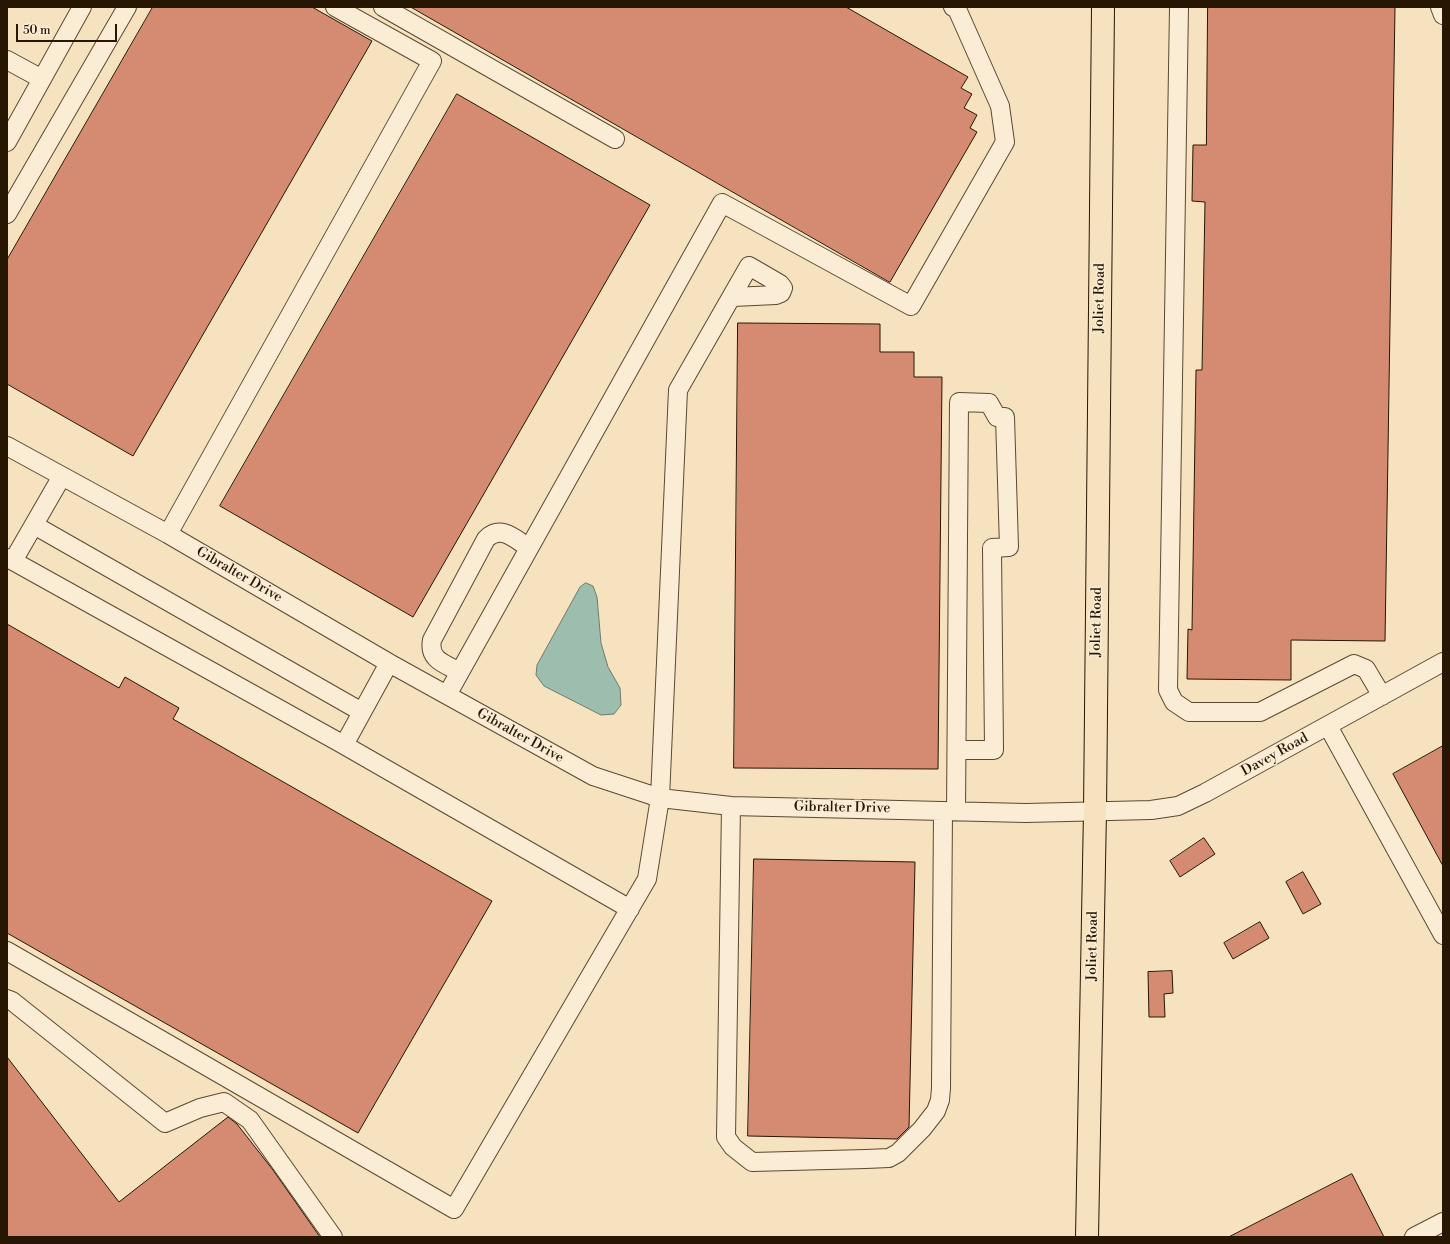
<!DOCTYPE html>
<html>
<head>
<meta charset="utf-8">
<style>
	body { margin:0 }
	#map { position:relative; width:1450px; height:1244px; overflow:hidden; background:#f7e2bf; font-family:"Libre Bodoni",serif }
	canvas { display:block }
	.frame { position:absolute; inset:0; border:8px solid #261602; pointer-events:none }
	.scale { position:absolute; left:16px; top:24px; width:101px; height:18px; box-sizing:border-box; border:2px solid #261602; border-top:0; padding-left:5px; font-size:12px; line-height:14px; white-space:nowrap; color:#261602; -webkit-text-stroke:3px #faecd5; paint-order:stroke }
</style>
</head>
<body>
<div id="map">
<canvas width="1450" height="1244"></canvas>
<div class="frame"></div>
<div class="scale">50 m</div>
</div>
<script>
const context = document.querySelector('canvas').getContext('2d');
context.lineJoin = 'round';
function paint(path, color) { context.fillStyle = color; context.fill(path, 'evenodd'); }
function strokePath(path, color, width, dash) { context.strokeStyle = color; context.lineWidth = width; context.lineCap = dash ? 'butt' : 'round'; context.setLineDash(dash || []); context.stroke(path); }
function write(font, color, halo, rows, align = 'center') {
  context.font = font + ' "Libre Bodoni",serif'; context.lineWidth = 3; context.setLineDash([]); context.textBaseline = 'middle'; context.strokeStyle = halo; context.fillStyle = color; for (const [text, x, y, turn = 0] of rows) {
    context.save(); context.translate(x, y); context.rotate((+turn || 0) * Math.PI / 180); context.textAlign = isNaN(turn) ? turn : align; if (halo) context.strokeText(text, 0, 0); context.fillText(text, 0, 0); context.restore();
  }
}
const water = new Path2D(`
	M586,583L593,586L597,597L601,643L608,667L620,688L621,705L614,714L601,715L544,686L536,675L537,665L580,587Z`);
paint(water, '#9dbeaf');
strokePath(water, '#6d7b6a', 1);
const building = new Path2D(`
	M153,7H312L372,41L133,456L7,384V260Z
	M411,7H846L968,77L961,88L972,94L964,108L977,115L970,128L977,132L890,282Z
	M1208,7H1395L1385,641L1291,640V680L1187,679L1188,629L1192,630L1196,370H1202L1205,202L1192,201L1193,145H1206Z
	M457,94L650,205L413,617L220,506Z
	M738,323L880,324V352H914V377H942L938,769L734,768Z
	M7,624L119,688L125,677L179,708L173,719L492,901L358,1133L7,933Z
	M1443,746V866L1393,774Z
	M1204,838L1215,854L1180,877L1170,861Z
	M754,859L915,862L909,1127L897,1139L748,1136Z
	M1303,872L1321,904L1303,914L1286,882Z
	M1260,922L1269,938L1233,959L1224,943Z
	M1172,971L1173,993L1164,994L1165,1017H1149L1148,972Z
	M7,1057L119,1202L228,1117L237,1124L273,1170L320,1237H7Z
	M1352,1174L1384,1237H1229Z`);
paint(building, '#d58b71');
strokePath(building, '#261602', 1);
const minor = new Path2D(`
	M383,7L615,139
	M1179,7L1168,690L1174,702L1189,712H1260L1354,664L1366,669L1382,696
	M1440,7L1443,15
	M7,60L42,79
	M7,142L82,7
	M7,214L127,7
	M7,446L168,534L389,663L593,776L660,798L731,806L1026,813L1151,810L1178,806L1205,793L1443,662
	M34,525L362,712
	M168,534L432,61L335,7
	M7,558L13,561L62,476
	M13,561L344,745L389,663
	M460,672C445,664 428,660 432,640L486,539C501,524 515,539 529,548
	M447,695L722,203L911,306L1005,142L1000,106L957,9L953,7
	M1328,726L1443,935
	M344,745L630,909
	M731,806L726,1137L733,1147L752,1162L866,1159L889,1158L898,1153L922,1129L936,1111L940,1100L941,1088L943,811
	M956,811L959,402L989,403L997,417H1005L1009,547L992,548L994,750H957
	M7,951L454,1209L647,879L660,798L678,390L749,266L780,284L783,288L781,293L776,295L733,297
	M7,999L12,1001L165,1123L200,1108L224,1102L250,1120L333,1237
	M1414,1237L1443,1222`);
const major = new Path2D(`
	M1087,1237L1095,811L1103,7`);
strokePath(minor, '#5a4931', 20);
strokePath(major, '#261602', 24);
strokePath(minor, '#faecd5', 18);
strokePath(major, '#f7e2bf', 22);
write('14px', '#261602', '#faecd5', [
	["Joliet Road",1100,298,-89],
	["Gibralter Drive",239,575,30],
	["Joliet Road",1097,622,-89],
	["Gibralter Drive",520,736,29],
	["Davey Road",1275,755,-29],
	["Gibralter Drive",842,808,1],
	["Joliet Road",1093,946,-89]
]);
</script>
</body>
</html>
